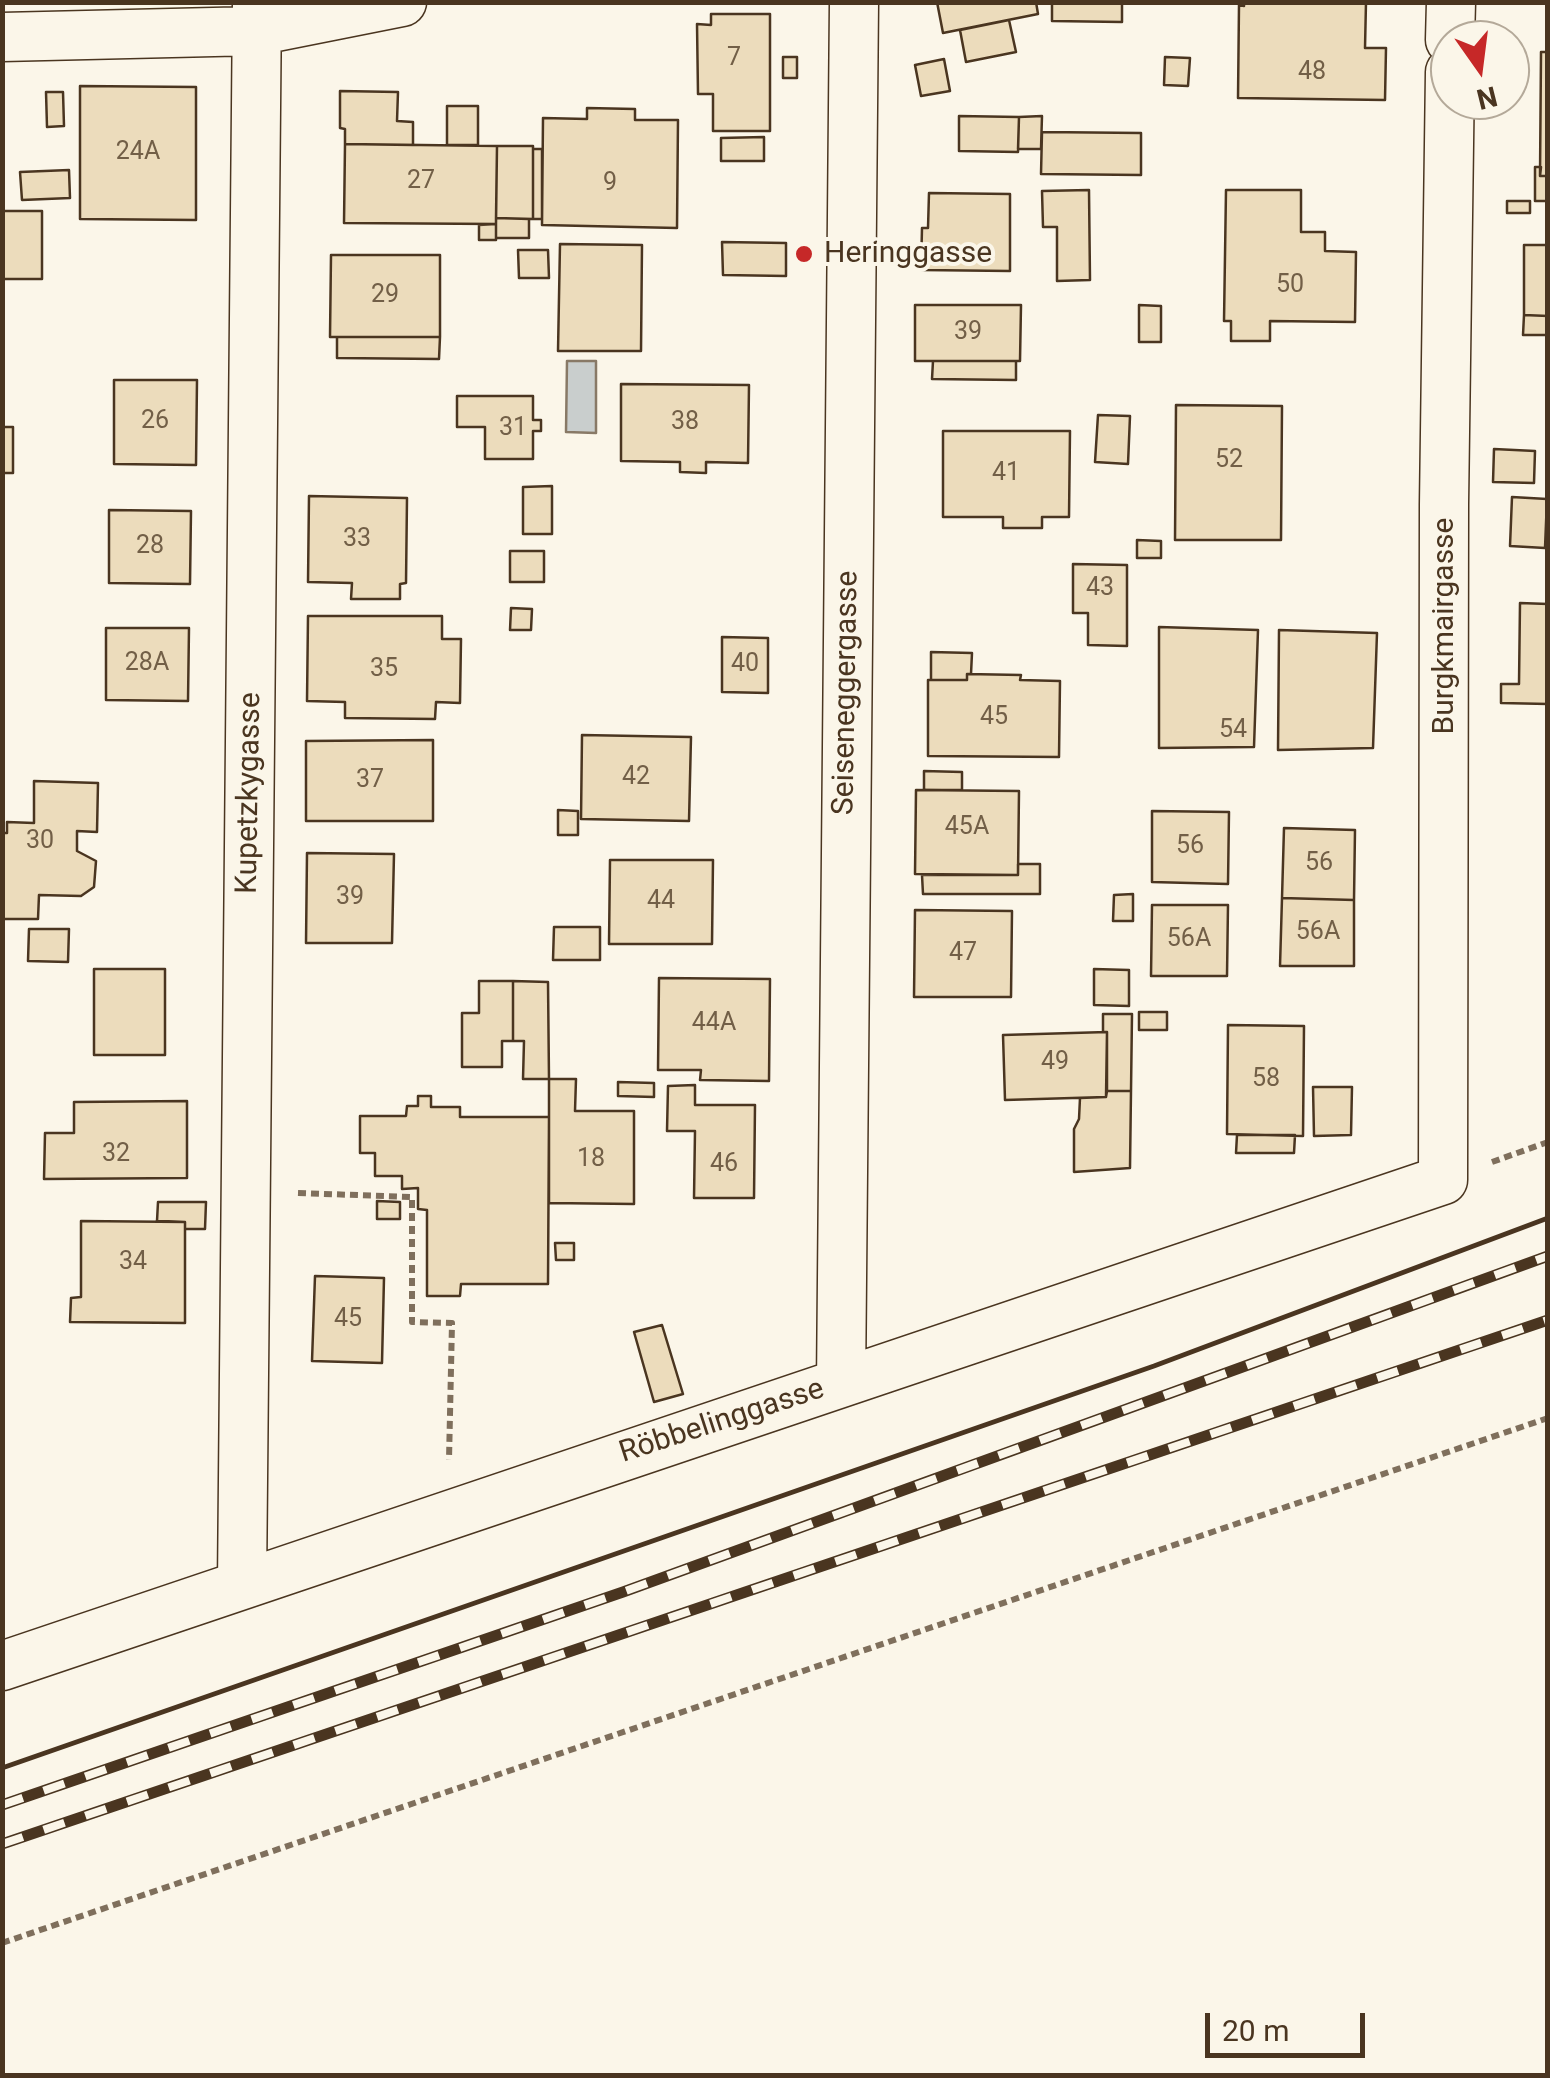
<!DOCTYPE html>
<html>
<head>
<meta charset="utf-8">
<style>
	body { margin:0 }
	#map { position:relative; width:1550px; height:2078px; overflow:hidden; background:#fbf6e9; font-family:Roboto,sans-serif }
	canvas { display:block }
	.frame { position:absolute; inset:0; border:5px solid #4a3520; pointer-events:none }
	.north { position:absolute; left:1430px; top:20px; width:100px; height:100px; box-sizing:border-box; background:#fbf6e9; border:2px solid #b4a999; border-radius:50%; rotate:166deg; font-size:28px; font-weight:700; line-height:40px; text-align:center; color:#4a3520 }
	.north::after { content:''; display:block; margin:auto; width:35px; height:45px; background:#c62828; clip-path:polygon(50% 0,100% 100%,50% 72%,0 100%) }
	.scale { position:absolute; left:1205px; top:2013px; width:160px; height:45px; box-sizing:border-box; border:5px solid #4a3520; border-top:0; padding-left:12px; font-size:30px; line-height:35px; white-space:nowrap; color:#4a3520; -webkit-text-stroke:8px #fbf6e9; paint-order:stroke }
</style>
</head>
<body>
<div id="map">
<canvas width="1550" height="2078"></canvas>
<div class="frame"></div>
<div class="north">N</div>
<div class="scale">20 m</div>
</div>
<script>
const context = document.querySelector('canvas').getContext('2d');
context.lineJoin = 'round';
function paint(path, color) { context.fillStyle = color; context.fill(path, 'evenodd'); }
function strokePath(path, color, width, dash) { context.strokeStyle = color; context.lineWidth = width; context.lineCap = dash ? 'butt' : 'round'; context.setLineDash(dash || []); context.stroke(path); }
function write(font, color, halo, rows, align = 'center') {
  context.font = font + ' Roboto,sans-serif'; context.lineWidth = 8; context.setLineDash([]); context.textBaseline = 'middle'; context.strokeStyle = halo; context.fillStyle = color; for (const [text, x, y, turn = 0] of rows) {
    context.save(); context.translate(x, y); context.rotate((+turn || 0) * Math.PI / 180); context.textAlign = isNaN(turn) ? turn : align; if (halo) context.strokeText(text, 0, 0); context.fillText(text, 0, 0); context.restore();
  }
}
const water = new Path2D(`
	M567,361H596V433L566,432Z`);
paint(water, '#c9cecd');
strokePath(water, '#887966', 2.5);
const building = new Path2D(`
	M937,2H1036L1038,14L943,33Z
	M1052,2H1122V22L1052,21Z
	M1244,2H1366L1365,48H1386L1385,100L1238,98L1239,5L1244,6Z
	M711,14H770V131H713V94H698L697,24L711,25Z
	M1009,20L1016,52L966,62L960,30Z
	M1541,52H1548V176H1540Z
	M783,57H797V78H783Z
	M1165,57L1190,58L1188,86L1164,85Z
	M944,59L950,91L921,96L915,65Z
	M80,86L196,87V220L80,219Z
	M340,91L398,92L397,121L413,122V145L345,144V129L340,128Z
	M46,92H63L64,126L47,127Z
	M447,106H478V145H447Z
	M587,108L635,109V120H678L677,228L542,225L543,118L587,119Z
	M959,116L1019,117L1018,152L959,151Z
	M1042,116L1041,149H1018L1019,117Z
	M1042,132L1141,133V175L1041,174Z
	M764,137V161H721V138Z
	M345,144L497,146L496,224L344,223Z
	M497,146H533V219L496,218Z
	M533,149H542V219H533Z
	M1535,167H1541L1540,176H1548V201H1535Z
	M69,170L70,198L22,200L20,172Z
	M1089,190L1090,280L1057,281V227H1043L1042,191Z
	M1226,190H1301V232H1325V251L1356,252L1355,322L1270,321V341H1231V321H1224Z
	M929,193L1010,194V271L921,270L922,228H928Z
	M1507,201H1530V213H1507Z
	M2,211H42V279H2Z
	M496,218L529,219V238H496Z
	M496,224V240H479V225Z
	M722,242L786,243V276L723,275Z
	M560,244L642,245L641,351H558Z
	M1524,245H1548V316L1524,315Z
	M518,250H548L549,278H519Z
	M331,255H440V337H330Z
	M915,305H1021L1020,361H915Z
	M1139,305L1161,306V342H1139Z
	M1524,315L1548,316V335H1523Z
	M337,337H440L439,359L337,358Z
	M933,361H1016V380L932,379Z
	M114,380H197L196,465L114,464Z
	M621,384L749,385L748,463L706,462V473L680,472V462L621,461Z
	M457,396H533V420H541V431H533V459H485V427H457Z
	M1176,405L1282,406L1281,540H1175Z
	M1098,415L1130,416L1128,464L1095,462Z
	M2,427H13V473H2Z
	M943,431H1070L1069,517H1042V528H1003V517H943Z
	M1494,449L1535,451L1534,483L1493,482Z
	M552,486V534H523V487Z
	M309,496L407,498L406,583L400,584V599H351L352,583L308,582Z
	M1512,497L1547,499L1545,548L1510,546Z
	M109,510L191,511L190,584L109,583Z
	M1137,540L1161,541V558H1137Z
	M510,551H544V582H510Z
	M1073,564L1127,565V646L1088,645V613H1073Z
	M1520,603L1548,604V704L1501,703V684H1519Z
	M511,608L532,609L531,630H510Z
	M308,616H442V639H461L460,703L436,702L435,719L345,718V702L307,701Z
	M1159,627L1258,630L1254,747L1159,748Z
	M106,628H189L188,701L106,700Z
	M1279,630L1377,633L1373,748L1278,750Z
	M722,637L768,638V693L722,692Z
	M931,652L972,653L971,674H967V680H931Z
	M967,674L1021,675L1020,680L1060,681L1059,757L928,756V680H967Z
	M582,735L691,737L689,821L581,819Z
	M433,740V821H306V741Z
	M924,771L962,772V790H924Z
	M34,781L98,783L97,832L77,831V851L96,861L94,887L81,896L39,895L38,919H2V833H7V822L34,823Z
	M916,790L1019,791L1018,875L915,874Z
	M558,810L578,811V835H558Z
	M1152,811L1229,812L1228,884L1152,882Z
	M1284,828L1355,830L1354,900L1282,898Z
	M307,853L394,854L392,943H306Z
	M610,860H713L712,944H609Z
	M1018,864H1040V894H923L922,875H1018Z
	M1133,894V921H1113L1114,895Z
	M1282,898L1354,900V966H1280Z
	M1152,905H1228L1227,976H1151Z
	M915,910L1012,911L1011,997H914Z
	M554,927H600V960H553Z
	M29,929H69L68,962L28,961Z
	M94,969H165V1055H94Z
	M1094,969L1129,970V1006L1094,1005Z
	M659,978L770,979L769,1081L700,1080L701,1070H658Z
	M479,981H513V1041H502V1067H462V1013H479Z
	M513,981L548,982L549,1079H523L524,1041H513Z
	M1139,1012H1167V1030H1139Z
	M1103,1014H1132L1131,1091H1107V1032H1103Z
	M1228,1025L1304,1026L1303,1136L1227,1134Z
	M1107,1032L1106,1097L1005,1100L1003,1035Z
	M549,1079H576L575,1111H634V1204L549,1203Z
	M618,1082L654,1083V1097L618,1096Z
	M695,1085V1105H755L754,1198H694L695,1131H667L668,1086Z
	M1313,1087H1352L1351,1135L1314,1136Z
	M1107,1091H1131L1130,1168L1074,1172V1129L1079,1119L1080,1098L1106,1097Z
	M418,1096H431V1107H460V1117H549L548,1284H461L460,1296H427V1210L418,1209V1188L402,1189V1176H375V1153H360V1116H406L407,1106H418Z
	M187,1101V1178L44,1179L45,1133H74V1102Z
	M1237,1135H1295L1294,1153H1236Z
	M377,1201L400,1202V1219H377Z
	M158,1202H206L205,1229H185V1222L157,1221Z
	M81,1221L185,1222V1323L70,1322L71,1298L81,1297Z
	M555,1243H574V1260H556Z
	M315,1276L384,1278L382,1363L312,1361Z
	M662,1325L683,1394L654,1402L634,1332Z`);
paint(building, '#ecdcbc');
strokePath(building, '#4a3520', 2.5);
const minor = new Path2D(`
	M2,37L256,31L402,2
	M1450,40L1451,2
	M841,1383L854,2
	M242,1583L257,2
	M2,1666L1443,1180L1444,504L1450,72`);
strokePath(minor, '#4a3520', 51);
strokePath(new Path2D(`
	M1492,1162L1548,1142
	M298,1193L412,1197V1322L452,1323L449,1460
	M2,1943L1548,1418`), '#7f6f5c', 6, [8, 5]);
strokePath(minor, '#fbf6e9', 48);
const rail = new Path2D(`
	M2,1805L623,1592L1548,1256
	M2,1844L1548,1320`);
strokePath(rail, '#4a3520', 11);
strokePath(rail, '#fbf6e9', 8, [22]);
strokePath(new Path2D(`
	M2,1768L1154,1366L1548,1218`), '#4a3520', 5);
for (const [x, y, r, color] of [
	[804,254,10,"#c62828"]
]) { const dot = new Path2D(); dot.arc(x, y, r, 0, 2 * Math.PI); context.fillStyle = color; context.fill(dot); strokePath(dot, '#fbf6e9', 4); }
write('25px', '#725f47', null, [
	["7",734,59],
	["48",1312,73],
	["24A",138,153],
	["27",421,182],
	["9",610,184],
	["50",1290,286],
	["29",385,296],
	["39",968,333],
	["26",155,422],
	["38",685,423],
	["31",513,429],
	["52",1229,461],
	["41",1006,474],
	["33",357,540],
	["28",150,547],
	["43",1100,589],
	["28A",147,664],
	["40",745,665],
	["35",384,670],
	["45",994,718],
	["54",1233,731],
	["42",636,778],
	["37",370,781],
	["45A",967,828],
	["30",40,842],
	["56",1190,847],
	["56",1319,864],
	["39",350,898],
	["44",661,902],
	["56A",1318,933],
	["56A",1189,940],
	["47",963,954],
	["44A",714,1024],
	["49",1055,1063],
	["58",1266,1080],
	["32",116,1155],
	["18",591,1160],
	["46",724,1165],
	["34",133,1263],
	["45",348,1320]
]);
write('30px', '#4a3520', '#fbf6e9', [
	["Heringgasse",824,254]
], 'left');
write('30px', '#4a3520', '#fbf6e9', [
	["Burgkmairgasse",1445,626,-90],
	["Seiseneggergasse",847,693,-89],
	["Kupetzkygasse",250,793,-89],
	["Röbbelinggasse",722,1422,-18]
]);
</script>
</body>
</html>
